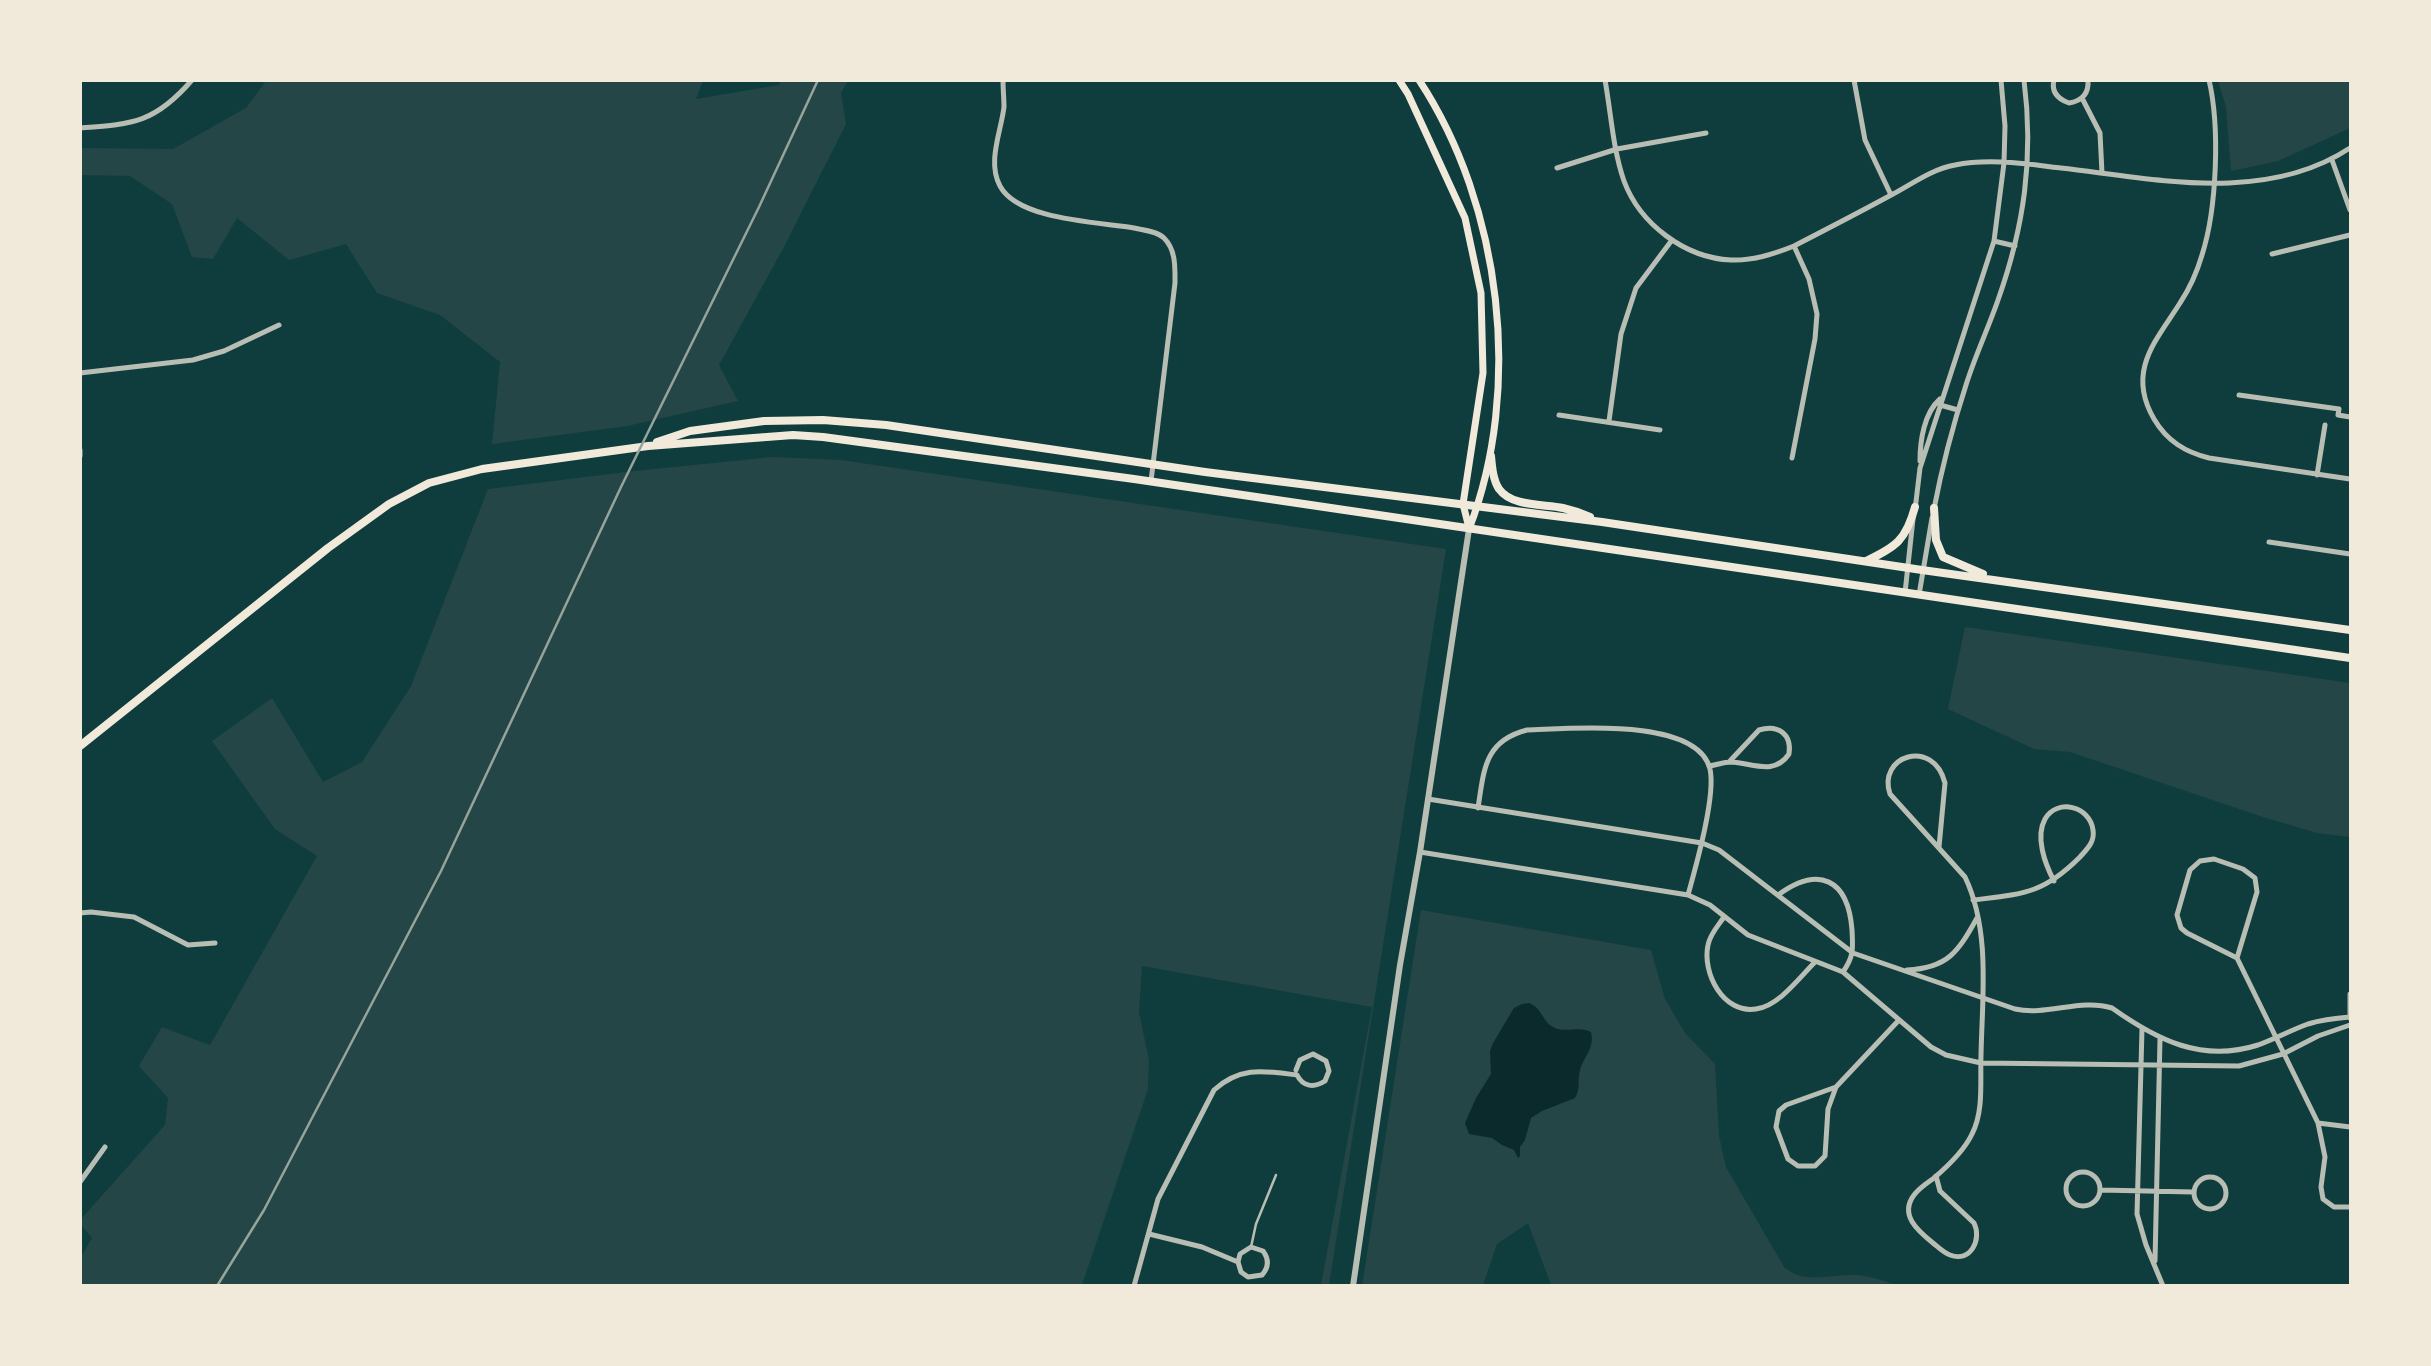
<!DOCTYPE html>
<html>
<head>
<meta charset="utf-8">
<style>
	body { margin:0 }
	#map { position:relative; width:2431px; height:1366px; overflow:hidden; background:#0f3d3e; font-family:Manrope,sans-serif }
	canvas { display:block }
	.frame { position:absolute; inset:0; border:82px solid #f1e9da; pointer-events:none }
</style>
</head>
<body>
<div id="map">
<canvas width="2431" height="1366"></canvas>
<div class="frame"></div>
</div>
<script>
const context = document.querySelector('canvas').getContext('2d');
context.lineJoin = 'round';
function paint(path, color) { context.fillStyle = color; context.fill(path, 'evenodd'); }
function strokePath(path, color, width, dash) { context.strokeStyle = color; context.lineWidth = width; context.lineCap = dash ? 'butt' : 'round'; context.setLineDash(dash || []); context.stroke(path); }
paint(new Path2D(`
	M266,81H703L696,99L779,85L781,81H848L841,93L846,124L784,247L719,365L738,401L627,426L492,444L500,362L440,315L377,293L346,244L289,260L237,218L213,259L192,257L172,204L130,176L81,175V148L173,149L246,108Z
	M2218,81H2350V128L2278,161L2231,171L2226,107Z
	M773,457L841,460L1446,549L1329,1285H1321L1372,1007L1142,966L1139,1012L1149,1060L1148,1089L1082,1285H81V1257L92,1238L81,1225V1219L165,1125L168,1098L139,1066L162,1027L210,1045L317,856L275,829L212,741L272,698L323,782L362,762L411,686L488,489L634,471Z
	M1965,627L2350,683V837L2317,833L2263,817L2070,752L2034,749L1948,709Z
	M1421,910L1651,950L1665,999L1685,1033L1715,1064L1719,1136L1726,1167L1784,1267C1804,1285 1829,1274 1854,1275C1868,1275 1883,1281 1897,1285H1551L1528,1223L1497,1244L1483,1285L1362,1286Z`), '#244646');
paint(new Path2D(`
	M1529,1003C1542,1008 1542,1021 1553,1027C1566,1034 1579,1025 1591,1032C1595,1048 1584,1056 1580,1070C1577,1081 1581,1088 1575,1098L1542,1111L1531,1118L1525,1140L1520,1147V1156L1518,1158L1514,1150L1502,1145L1492,1138L1469,1134L1465,1123L1476,1098L1491,1074L1490,1051L1493,1043L1514,1008L1522,1004Z`), '#0a2a2b');
strokePath(new Path2D(`
	M1251,1247L1256,1224L1276,1175`), '#b8beb3', 2.5);
strokePath(new Path2D(`
	M1003,80C1003,89 1004,99 1004,107C1001,132 987,162 1000,186C1018,220 1098,222 1134,228C1143,230 1157,231 1164,238C1176,250 1175,267 1175,283L1151,481
	M1605,80C1611,113 1613,150 1624,181C1640,224 1685,258 1731,260C1753,261 1774,254 1794,246C1827,229 1860,212 1893,194C1912,184 1932,169 1955,165C1989,158 2027,164 2061,168C2156,179 2265,204 2350,148
	M1854,80L1865,140L1891,195
	M2054,80C2051,92 2058,99 2069,103C2082,101 2089,94 2088,80
	M2209,80C2220,127 2217,208 2202,255C2197,272 2190,288 2180,303C2156,341 2126,371 2154,419C2167,441 2185,452 2209,458L2350,479
	M2082,98L2100,133L2102,173
	M80,128C133,124 155,123 192,80
	M2332,160L2350,210
	M1557,168L1617,149L1706,133
	M1994,241L2015,246
	M2272,254L2350,235
	M80,373L193,360L224,351L279,325
	M2239,395L2339,409L2338,415L2350,417
	M1940,405L1958,410
	M1559,415L1660,430
	M1609,421L1621,334L1636,288L1672,240
	M80,450V456
	M1792,458L1815,339L1817,314L1809,279L1794,246
	M1920,461C1920,441 1924,413 1940,399
	M2317,475L2325,425
	M1934,509C1942,467 1953,425 1966,385C1975,356 1988,329 1998,300C2024,227 2034,158 2024,80
	M1915,510L1920,468L1994,241L2004,163L2005,126L2001,80
	M2269,542L2350,554
	M1905,593L1913,519
	M1919,595L1932,518
	M1709,766C1716,765 1724,762 1731,762C1753,763 1774,776 1789,754C1792,734 1778,724 1759,730L1729,762
	M1428,799L1702,843L1719,850L1853,953L2015,1009C2048,1016 2080,998 2112,1008C2157,1040 2202,1063 2258,1045C2275,1039 2291,1030 2308,1024C2321,1020 2337,1018 2350,1017
	M1478,808C1484,770 1484,741 1527,730C1568,729 1697,716 1710,769C1716,796 1696,866 1688,895
	M1420,852L1688,895L1710,905L1748,935L1843,972L1931,1047L1946,1055L1981,1063L2239,1066L2283,1054L2318,1036L2350,1025
	M1778,895C1819,865 1848,879 1852,930C1853,949 1854,956 1843,972
	M1973,900C2023,894 2043,894 2080,857C2087,849 2095,842 2093,830C2090,806 2057,798 2045,819C2035,837 2045,864 2054,881
	M80,913L91,912L134,917L188,945L215,943
	M1724,917C1718,926 1710,934 1708,945C1702,973 1723,1014 1756,1009C1779,1006 1799,978 1815,962
	M2237,958L2257,892L2255,878L2243,869L2214,859L2200,861L2190,870L2177,915L2181,928L2187,933L2237,958L2318,1123L2325,1157L2321,1187L2323,1199L2334,1207H2350
	M1907,970C1948,968 1958,952 1977,918
	M2350,1018V994
	M2142,1029L2137,1214L2146,1245L2163,1286
	M1836,1087L1828,1109L1825,1156L1815,1166H1798L1788,1159L1776,1127L1779,1111L1786,1105L1836,1087L1899,1020
	M2318,1123L2350,1127
	M2066 1189a17 17 0 1 1 34 0a17 17 0 1 1-34 0Z
	M1936,1176L1940,1191L1974,1223C1982,1239 1971,1263 1950,1255C1944,1253 1938,1247 1933,1243C1918,1231 1899,1215 1914,1195C1919,1188 1927,1183 1934,1178C1948,1166 1964,1151 1972,1134C1984,1111 1980,1081 1981,1056C1982,998 1991,931 1965,877L1890,794C1877,756 1933,737 1945,783L1939,847
	M2194 1193a16 16 0 1 1 32 0a16 16 0 1 1-32 0Z
	M80,1182L105,1147
	M2100,1190L2193,1192
	M1149,1234L1202,1247L1238,1262L1241,1272L1248,1277L1262,1275C1269,1267 1269,1259 1263,1251L1251,1247L1240,1254L1238,1262
	M2155,1261L2160,1039
	M1134,1286L1158,1199L1214,1090C1241,1066 1264,1071 1297,1075C1303,1087 1314,1088 1325,1081L1329,1071L1326,1061L1313,1054L1300,1060L1296,1070`), '#b8beb3', 5);
strokePath(new Path2D(`
	M1353,1286L1400,965L1420,852L1469,529`), '#b8beb3', 6);
strokePath(new Path2D(`
	M1399,80L1408,94L1465,218L1481,293L1483,373L1463,504L1469,528
	M1419,80C1502,206 1523,389 1469,529`), '#f1e9da', 7);
strokePath(new Path2D(`
	M657,442L690,431L764,421L823,420L886,425L1205,472L1602,522L1922,570L2350,630
	M1491,456C1492,467 1493,480 1499,489C1512,507 1544,504 1563,508C1572,510 1581,513 1590,517
	M1934,508L1936,540L1943,557L1983,574
	M1866,561C1896,547 1906,540 1915,507
	M80,746L328,548L389,504L429,483L482,469L648,446L793,435L823,437L1134,479L2350,658`), '#f1e9da', 8);
strokePath(new Path2D(`
	M217,1286L264,1210L441,871L621,487L759,207L818,80`), '#97a49c', 2.5);
</script>
</body>
</html>
